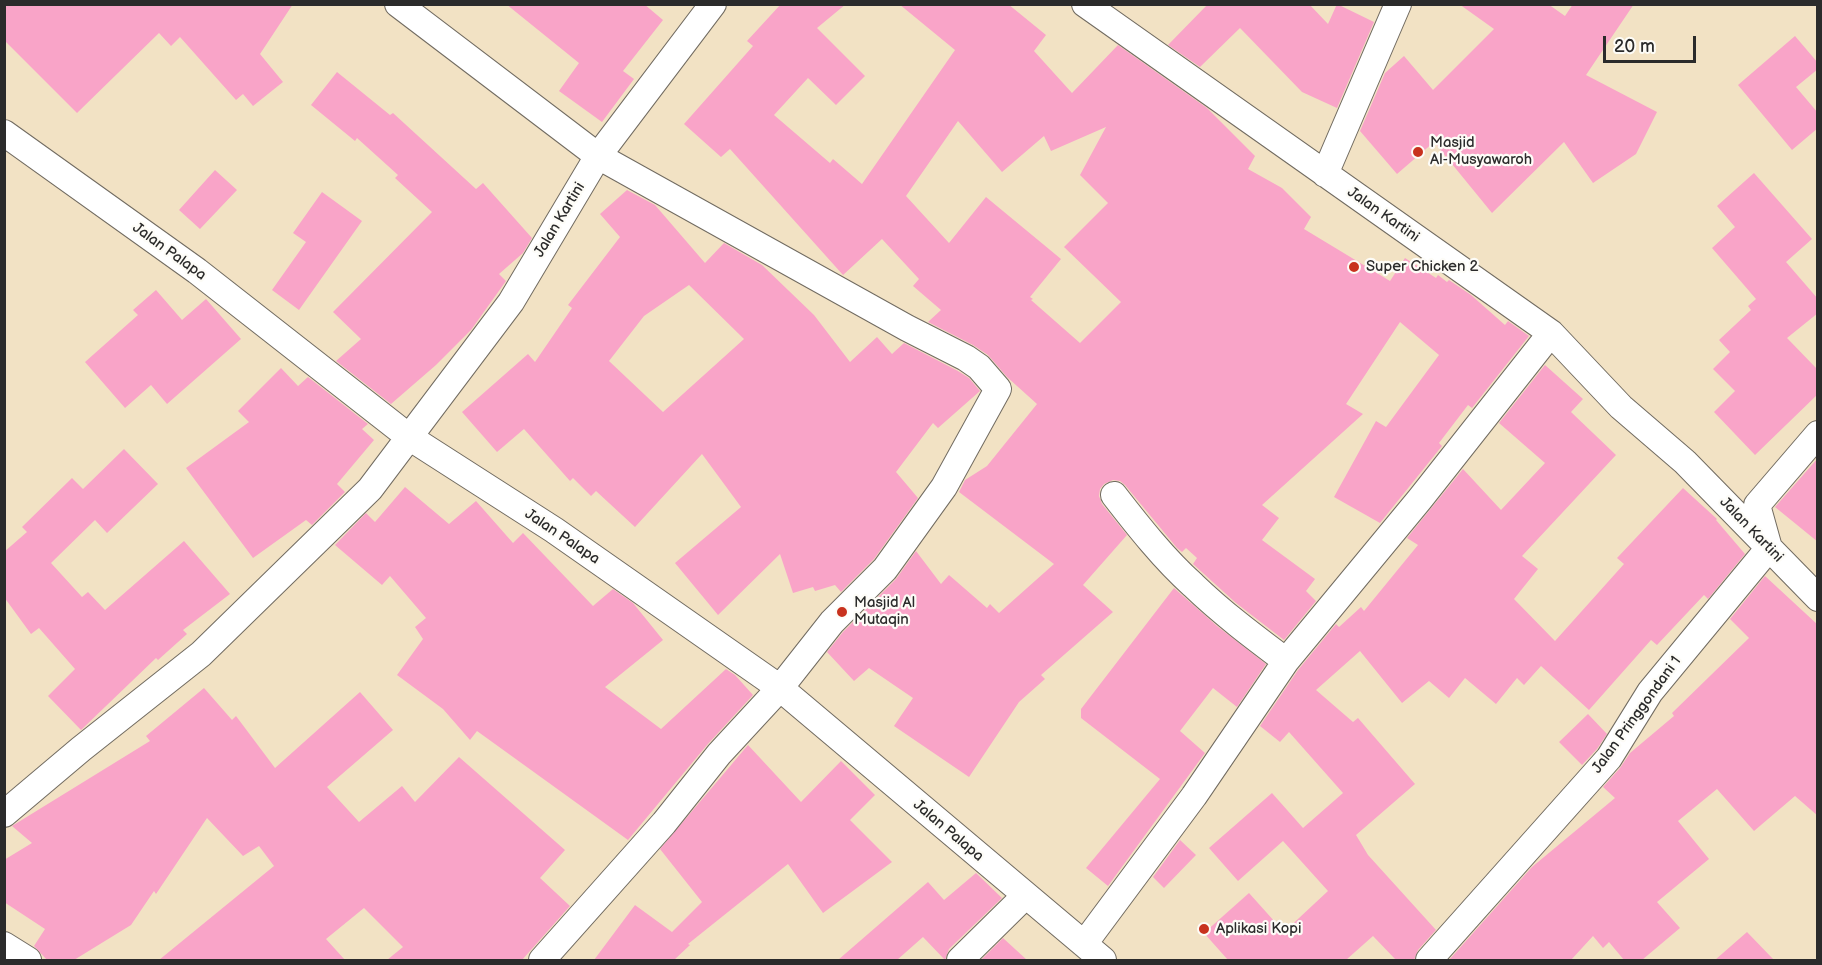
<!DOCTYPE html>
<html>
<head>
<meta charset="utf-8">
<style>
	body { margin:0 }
	#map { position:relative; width:1822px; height:965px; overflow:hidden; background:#f2e2c4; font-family:"Balsamiq Sans",sans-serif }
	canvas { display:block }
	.frame { position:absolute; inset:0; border:6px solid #2b2b2b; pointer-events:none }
	.scale { position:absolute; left:1603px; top:36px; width:93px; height:27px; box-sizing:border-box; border:3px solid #2b2b2b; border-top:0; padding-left:8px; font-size:18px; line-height:21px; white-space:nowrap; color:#2b2b2b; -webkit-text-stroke:4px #fdfcf7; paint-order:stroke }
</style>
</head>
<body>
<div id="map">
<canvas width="1822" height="965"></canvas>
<div class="frame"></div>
<div class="scale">20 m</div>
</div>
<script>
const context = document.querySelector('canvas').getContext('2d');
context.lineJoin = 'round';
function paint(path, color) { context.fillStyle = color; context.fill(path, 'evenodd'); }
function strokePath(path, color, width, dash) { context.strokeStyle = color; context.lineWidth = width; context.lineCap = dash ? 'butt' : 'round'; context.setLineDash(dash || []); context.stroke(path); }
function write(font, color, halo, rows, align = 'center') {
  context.font = font + ' "Balsamiq Sans",sans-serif'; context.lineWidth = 4.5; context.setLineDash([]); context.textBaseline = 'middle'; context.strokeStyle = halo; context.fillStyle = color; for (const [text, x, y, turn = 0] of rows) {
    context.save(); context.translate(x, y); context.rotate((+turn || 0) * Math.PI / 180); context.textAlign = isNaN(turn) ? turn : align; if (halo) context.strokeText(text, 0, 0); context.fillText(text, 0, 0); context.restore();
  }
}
paint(new Path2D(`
	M4,4H293L260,54L283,82L253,106L243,94L236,100L180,37L171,46L159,33L77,113L4,40Z
	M506,4H644L663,20L623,71L634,79L602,122L559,91L579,63Z
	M781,4H846L817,28L865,76L836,105L808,78L774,115L830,163L833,159L862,184L955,50L899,4H1008L1046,35L1034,51L1072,93L1118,45L1207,108L1255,156L1248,169L1282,188L1311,217L1304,229L1390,281L1405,258L1436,278L1438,275L1447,282L1449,280L1471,295L1505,325L1508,321L1529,336L1472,408L1468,405L1439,443L1442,446L1380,523L1334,497L1376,421L1386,427L1439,355L1400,322L1346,404L1363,414L1262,505L1279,518L1262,540L1315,579L1306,591L1316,601L1284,640L1236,603L1193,564L1197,558L1186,548L1182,552L1177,548L1125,485L1120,481L1113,480L1104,484L1100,489L1099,496L1102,504L1127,535L1083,585L1113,612L1041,675L1045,679L1019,702L969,777L894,726L913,698L869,668L854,681L827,652L843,632L896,579L916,551L941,584L949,575L987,608L990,604L999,613L1054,564L959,492L965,480L987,466L1037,404L1007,377L988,355L973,345L928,322L941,310L913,286L919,279L882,239L843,275L730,149L721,157L684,124L753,46L747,41ZM958,121L1002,172L1044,136L1051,151L1106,127L1080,175L1108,203L1064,247L1121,302L1080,343L1031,300L1033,299L1030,297L1061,259L986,197L949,243L906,196Z
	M1208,4H1309L1328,24L1337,4L1374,22L1337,108L1302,92L1240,28L1200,67L1168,45Z
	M1459,4H1548L1565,16L1573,4H1634L1586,75L1657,112L1636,154L1593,183L1564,142L1492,213L1434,142L1397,174L1360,131L1385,73L1404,56L1433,90L1494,29Z
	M1795,36L1818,63V69L1796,87L1818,113V128L1792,150L1738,85Z
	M337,72L390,115L393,113L476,189L483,183L532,238L523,253L499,274L506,281L471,330L436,365L391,404L336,361L361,339L333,312L432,212L395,178L398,175L357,138L355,141L311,105Z
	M215,170L237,190L200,229L179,210Z
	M1754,173L1812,239L1786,262L1818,299V313L1787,338L1818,370V394L1755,455L1714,412L1735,391L1713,369L1730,352L1719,340L1751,310L1748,306L1756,299L1712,248L1735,227L1717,206Z
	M627,190L655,205L705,263L724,243L762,265L814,315L850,362L877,337L892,354L904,343L958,371L969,378L980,391L938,428L933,423L896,472L918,498L874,559L841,592L835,585L815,591L813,587L793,593L780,554L718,615L675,563L741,507L702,454L635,527L596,491L591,496L573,478L570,481L524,429L497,452L462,412L528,354L535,362L572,308L568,305L620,237L600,214ZM689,285L744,339L663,412L609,361L644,316Z
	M322,192L362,221L299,310L272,290L306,242L293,233Z
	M156,290L182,320L206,299L241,339L167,404L151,385L125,408L85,362L138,315L133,310Z
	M1545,365L1583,399L1571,412L1616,455L1522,556L1538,569L1514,599L1555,641L1624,564L1617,558L1683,488L1717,519L1716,520L1745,554L1708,599L1704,595L1657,645L1651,640L1589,710L1541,666L1524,685L1517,678L1496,704L1465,678L1449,698L1429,681L1402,703L1360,651L1316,690L1353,722L1358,718L1415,784L1356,835L1368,855L1436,930L1418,950L1414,960H1396L1373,936L1346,960H1228L1204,933L1249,893L1284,932L1328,891L1283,841L1238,881L1209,848L1272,793L1303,828L1343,793L1289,732L1280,742L1260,726L1298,670L1336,624L1339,627L1361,607L1364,611L1418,545L1407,538L1463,469L1501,510L1545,463L1499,423Z
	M281,368L298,386L308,377L368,424L362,429L374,440L337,484L345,492L312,525L306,520L253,558L186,468L249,422L238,411Z
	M124,449L158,484L107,533L95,520L51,563L82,597L88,592L105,610L184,541L230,594L183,630L187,634L158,660L156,658L81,730L48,696L75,669L39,628L31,634L4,597V552L27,532L22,527L72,478L83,489Z
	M1818,458V542L1775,507Z
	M405,487L449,524L476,501L513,543L523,533L593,606L613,589L633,603L663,640L605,687L661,729L726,669L735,675L753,695L707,745L628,840L477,731L470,740L443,709L397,675L423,639L415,627L426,618L390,576L382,585L335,545L366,513L375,522Z
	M1765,576L1818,625V816L1795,796L1754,831L1717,789L1678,821L1709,859L1657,902L1680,928L1642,960H1624L1609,942L1603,948L1593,936L1571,960H1449L1532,867L1615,798L1603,787L1620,768L1630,753L1674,716L1672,713L1749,638L1730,619Z
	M1174,588L1217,626L1266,664L1237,707L1213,688L1180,731L1205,753L1108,886L1086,868L1160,779L1081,718V709Z
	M204,688L232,720L236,716L275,768L360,692L393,730L327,787L359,822L402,786L415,802L459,757L565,850L540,878L570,906L522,960H387L403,947L364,908L326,939L345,960H159L274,866L259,846L243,856L207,818L156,894L154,891L131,925L74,960H47L34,946L45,929L4,902V860L32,843L12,826L150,741L146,736Z
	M1588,714L1607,734L1597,749L1582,765L1559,742Z
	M748,745L801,802L841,761L875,795L850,820L892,862L823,913L788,864L688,944L690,945L674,960H594L635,905L672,932L702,902L660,849Z
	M1180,840L1196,855L1164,888L1153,877Z
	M976,873L1002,898L949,949L945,960L923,937L897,960H838L928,882L944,900Z
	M1747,932L1774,960H1715Z
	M1003,938L1027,960H981Z`), '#f9a4c8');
const minor = new Path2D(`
	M398,4L598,156L907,328L966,358L979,367L998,389L944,487L885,569L832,622L780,688L719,754L664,823L542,960
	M1085,4L1551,333L1621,407L1685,462L1818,598
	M4,133L197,271L409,437L554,530L780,688L1103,960
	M1325,174L1398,4
	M1114,495C1138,526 1164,559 1193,585C1222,613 1254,637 1286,661
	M4,814L81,749L201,654L370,489L511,302L598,156L713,4
	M1084,944L1194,796L1286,661L1420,499L1551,333
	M4,945L28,960
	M960,960L1025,896
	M1429,960L1609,758L1650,692L1769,548L1757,505L1818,434`);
strokePath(minor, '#716b61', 28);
strokePath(minor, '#fff', 26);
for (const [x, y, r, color] of [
	[1418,152,6,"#c8321e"],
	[1354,267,6,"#c8321e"],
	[842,612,6,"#c8321e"],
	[1204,929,6,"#c8321e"]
]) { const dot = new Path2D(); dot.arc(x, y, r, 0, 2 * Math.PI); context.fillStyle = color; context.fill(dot); strokePath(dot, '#fdfcf7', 2); }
write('15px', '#2b2b2b', '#fdfcf7', [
	["Masjid",1430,143],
	["Al-Musyawaroh",1430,160],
	["Super Chicken 2",1366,267],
	["Masjid Al",854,603],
	["Mutaqin",854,620],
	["Aplikasi Kopi",1216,929]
], 'left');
write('15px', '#2b2b2b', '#fdfcf7', [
	["Jalan Kartini",1383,215,35],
	["Jalan Kartini",560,220,-59],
	["Jalan Palapa",169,252,36],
	["Jalan Kartini",1751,530,46],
	["Jalan Palapa",562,537,34],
	["Jalan Pringgondani 1",1637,715,-54],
	["Jalan Palapa",948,831,40]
]);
</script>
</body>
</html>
